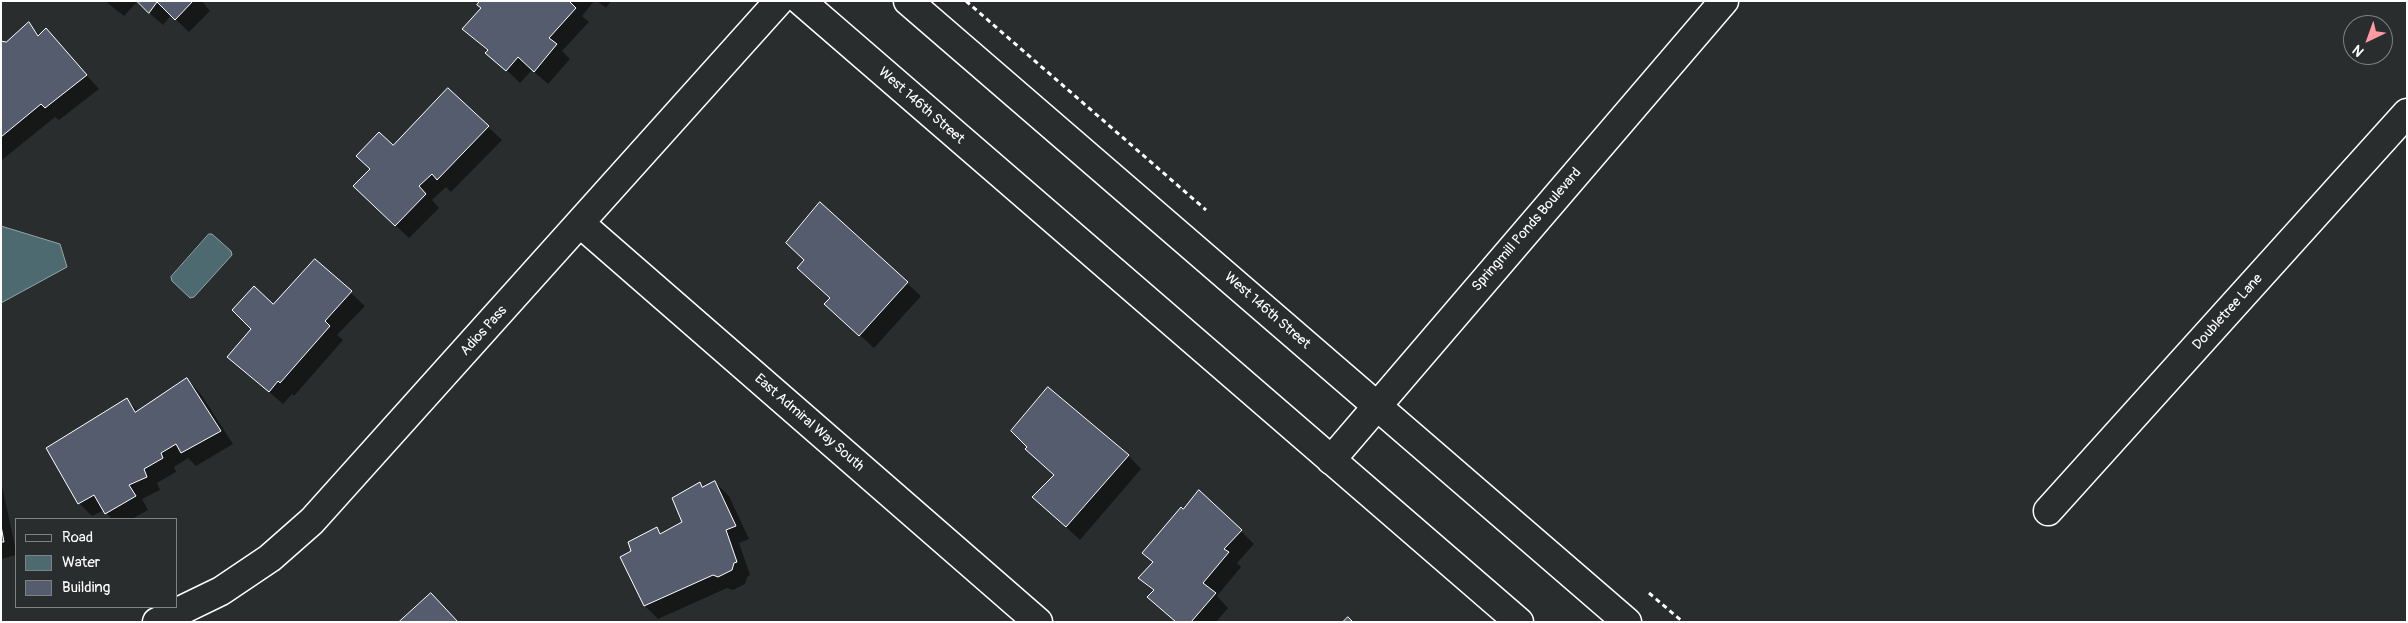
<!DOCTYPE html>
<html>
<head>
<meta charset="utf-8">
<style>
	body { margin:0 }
	#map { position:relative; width:2408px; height:623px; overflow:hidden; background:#2a2d2e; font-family:Pangolin,sans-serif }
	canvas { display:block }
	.frame { position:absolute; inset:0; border:2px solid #fff; pointer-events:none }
	.legend { position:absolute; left:15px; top:518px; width:162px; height:90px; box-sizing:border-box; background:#2a2d2e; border:1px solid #7f8182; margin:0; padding:6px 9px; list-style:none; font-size:15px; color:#fff }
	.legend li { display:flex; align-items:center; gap:10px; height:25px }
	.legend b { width:25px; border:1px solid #7f8182 }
	.north { position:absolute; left:2343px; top:15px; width:50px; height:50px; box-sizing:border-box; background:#2a2d2e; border:1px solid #7f8182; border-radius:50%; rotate:222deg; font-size:14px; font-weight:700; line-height:20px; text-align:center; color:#fff }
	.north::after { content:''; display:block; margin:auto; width:18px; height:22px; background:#ff9aa2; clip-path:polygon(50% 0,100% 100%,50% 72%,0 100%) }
</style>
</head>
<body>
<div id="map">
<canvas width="2408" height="623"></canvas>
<div class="frame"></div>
<ul class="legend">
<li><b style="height:6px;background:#2a2d2e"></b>Road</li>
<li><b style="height:14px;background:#4d6a70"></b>Water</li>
<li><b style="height:14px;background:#555c6d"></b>Building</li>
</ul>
<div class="north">N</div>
</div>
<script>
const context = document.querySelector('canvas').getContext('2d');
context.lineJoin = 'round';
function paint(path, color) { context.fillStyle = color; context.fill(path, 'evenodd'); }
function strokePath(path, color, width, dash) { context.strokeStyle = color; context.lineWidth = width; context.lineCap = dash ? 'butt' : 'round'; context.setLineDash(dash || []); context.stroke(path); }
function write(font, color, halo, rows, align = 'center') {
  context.font = font + ' Pangolin,sans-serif'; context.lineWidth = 4; context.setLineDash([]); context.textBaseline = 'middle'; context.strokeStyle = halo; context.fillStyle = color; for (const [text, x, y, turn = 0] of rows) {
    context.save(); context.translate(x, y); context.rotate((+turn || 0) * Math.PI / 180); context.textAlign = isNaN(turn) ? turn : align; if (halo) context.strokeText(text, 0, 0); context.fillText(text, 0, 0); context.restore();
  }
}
const water = new Path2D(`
	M1,226L60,244L67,267L1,303Z
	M209,234H212L231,251L232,255L194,297L190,298L172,281L171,277Z`);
paint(water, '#4d6a70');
strokePath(water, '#94a6a9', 1);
paint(new Path2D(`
	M105,1H202L210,11L189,32L171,15L163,25L137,2L124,16Z
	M482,1H594L582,16L589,22L562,51L570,59L548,84L532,70L520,83L464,29L482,9Z
	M597,1H611L606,8Z
	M29,24L40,35L46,30L99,89L59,120L55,117L2,160L1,42L6,43Z
	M448,90L502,140L451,192L446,187L432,200L439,208L409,238L368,200L393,147Z
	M820,204L921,296L874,348L826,304L831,299L805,261Z
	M315,260L365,306L337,335L343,340L294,396L292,394L283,404L229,357Z
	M187,379L200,393L233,444L196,466L188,458L174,467L176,472L157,483L160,490L142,499L148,510L132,519H112L104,510L92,516L79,503L127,400L138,411Z
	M1026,449L1128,455L1141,469L1080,540L1034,497L1055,476Z
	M1,481L16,551V555L1,559Z
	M715,482L729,496L749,539L739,543L750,575L747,577L745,584L733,590L727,588L658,619L645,606L632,552L657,529L662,534L683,523L700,484L704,487Z
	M1241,531L1254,544L1237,563L1241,567L1217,596L1228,608L1216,622H1176L1149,597L1154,592L1139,578L1153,563L1144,553Z`), '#0007');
const building = new Path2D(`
	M137,1H193L175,20L157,2L149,13Z
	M480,1H569L576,8L549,38L557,44L534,72L518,57L506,71L485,53L488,50L462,29L481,8L477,5Z
	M29,22L38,36L46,28L87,75L45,108L41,104L1,137V41L6,42Z
	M448,88L489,126L437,180L432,174L419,186L426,194L395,226L353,186L370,169L356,156L379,132L393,145Z
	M820,202L908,282L859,336L824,304L830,298L797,268L804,260L786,243Z
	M315,259L352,291L325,321L330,326L280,383L278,381L269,392L227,357L251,329L232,310L254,286L273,304Z
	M187,378L221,431L181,453L176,444L161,453L163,458L144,469L147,477L129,485L136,496L105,514L94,495L78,504L46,448L127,398L135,412Z
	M1048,387L1129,455L1066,527L1032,497L1054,475L1025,449L1027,447L1011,431Z
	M715,481L736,526L726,530L737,562L734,563L732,570L718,577L713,575L644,606L620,557L631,551L628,542L657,527L660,534L682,522L672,498L700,482L702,487Z
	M1199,490L1242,530L1224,549L1229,552L1203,583L1216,593L1191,622H1176L1147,597L1154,590L1138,578L1153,562L1142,553L1181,507L1183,509Z
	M1,526L4,542H1Z
	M431,593L458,622H399Z
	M1348,617L1353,622H1343Z`);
paint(building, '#555c6d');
strokePath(building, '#fff', 1);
const minor = new Path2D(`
	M581,224L1038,622
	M1331,460L1724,1
	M2048,511L2407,113
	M157,622L221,591L270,558L312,521L779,1`);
const major = new Path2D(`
	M801,1L1519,622
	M908,1L1627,622`);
strokePath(minor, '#fff', 31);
strokePath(major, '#fff', 31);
strokePath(new Path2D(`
	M966,1L1206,210
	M1649,593L1683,622`), '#fff', 3, [5, 4]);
strokePath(minor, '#2a2d2e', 28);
strokePath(major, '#2a2d2e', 28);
write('14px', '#fff', '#2a2d2e', [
	["West 146th Street",921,106,41],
	["Springmill Ponds Boulevard",1527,230,-49],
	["West 146th Street",1267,311,41],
	["Doubletree Lane",2228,312,-48],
	["Adios Pass",484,331,-48],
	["East Admiral Way South",809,423,41]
]);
</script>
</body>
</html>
